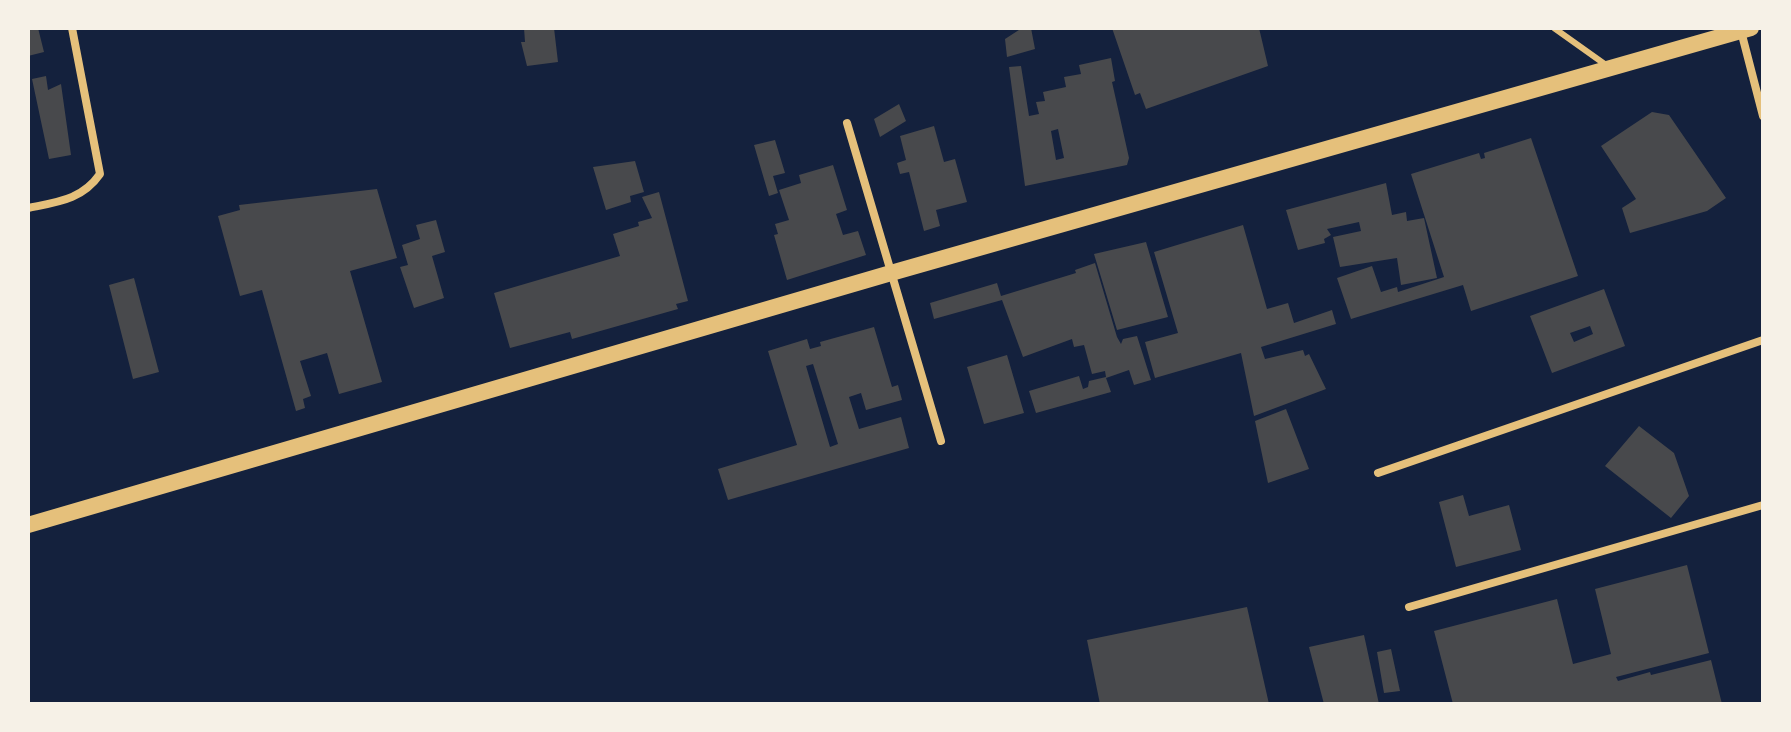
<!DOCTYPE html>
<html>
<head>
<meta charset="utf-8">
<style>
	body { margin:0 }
	#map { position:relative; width:1791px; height:732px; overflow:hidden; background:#14213d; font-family:Figtree,sans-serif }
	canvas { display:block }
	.frame { position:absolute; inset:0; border:30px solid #f6f1e7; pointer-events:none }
</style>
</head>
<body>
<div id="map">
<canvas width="1791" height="732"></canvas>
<div class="frame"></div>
</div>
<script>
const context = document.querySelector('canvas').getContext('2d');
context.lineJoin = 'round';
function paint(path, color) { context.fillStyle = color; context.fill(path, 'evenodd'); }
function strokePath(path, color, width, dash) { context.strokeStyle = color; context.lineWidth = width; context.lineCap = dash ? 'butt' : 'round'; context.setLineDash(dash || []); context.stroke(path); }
paint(new Path2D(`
	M28,28H38L44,52L28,56Z
	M524,28H554L558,62L527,66L521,42H525Z
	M1022,28H1031L1035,49L1007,57L1005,39Z
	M1112,28H1259L1268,66L1146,109L1140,93L1135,95Z
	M1111,58L1115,81L1112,82L1129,158L1127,165L1025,186L1009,67L1021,66L1029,116L1039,114L1036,102L1045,101L1043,92L1066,87L1064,77L1081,74L1079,65ZM1058,129L1064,158L1056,160L1051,131Z
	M46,76L48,90L61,84L71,155L49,159L32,79Z
	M899,104L906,121L880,137L874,119Z
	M1652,112L1669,115L1726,198L1707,211L1630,233L1622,208L1636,199L1601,146Z
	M934,126L944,162L955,159L967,202L936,210L940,226L924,231L909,172L900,174L897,163L906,160L900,136Z
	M1531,138L1578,276L1471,311L1463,285L1351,319L1337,278L1372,266L1381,292L1397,287L1398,292L1444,277L1411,174L1479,153L1481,159L1485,158L1484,153Z
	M775,140L785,173L773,176L778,193L769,196L754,145Z
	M635,161L644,192L630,196L631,202L606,210L593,167Z
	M833,165L847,210L836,214L843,235L858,231L866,255L787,280L774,235L778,234L775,224L789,220L779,190L801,183L799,175Z
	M1386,183L1392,215L1406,212L1407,221L1424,218L1437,278L1401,285L1397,258L1340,267L1333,237L1361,231L1359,222L1327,229L1331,235L1324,239L1325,243L1298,250L1286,210Z
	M377,189L397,258L350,271L382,382L339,394L327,353L300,361L311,396L303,399L305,408L296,411L262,290L240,296L218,216L240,210L239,205Z
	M659,192L688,301L676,304L678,309L572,339L570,332L510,348L494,293L620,256L613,234L639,226L638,222L652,218L642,197Z
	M436,220L445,252L432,256L444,298L414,308L400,267L408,265L402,245L420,239L416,225Z
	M1243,225L1267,309L1288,303L1294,323L1332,310L1336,324L1261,347L1265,359L1303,350L1305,356L1309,354L1326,389L1254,416L1241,353L1155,378L1145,342L1178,333L1154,252Z
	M1146,242L1168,317L1117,330L1094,254Z
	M1095,263L1117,337L1121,344L1123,339L1137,336L1151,380L1134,385L1129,370L1106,378L1111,392L1036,413L1029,391L1079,376L1083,389L1088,387L1089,381L1106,377L1105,371L1092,374L1084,345L1074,347L1072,339L1023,357L1002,300L934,319L930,303L997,283L1001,296L1076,273L1075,270Z
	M134,278L159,372L133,379L109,285Z
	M1604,289L1625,346L1552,373L1530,316ZM1590,326L1593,334L1574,342L1570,333Z
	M874,327L892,387L898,385L902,400L866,410L861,393L849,397L859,429L901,417L909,448L728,500L718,469L797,445L768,351L807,339L810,349L821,346L820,342ZM813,364L838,444L830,447L806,366Z
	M1007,355L1024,413L984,424L967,367Z
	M1286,409L1309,469L1268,483L1255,421Z
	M1639,426L1674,453L1689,496L1671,518L1605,466Z
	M1463,495L1469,516L1509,505L1521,550L1456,567L1439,502Z
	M1687,565L1709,653L1616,677L1618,681L1650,672L1651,675L1711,660L1722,704H1453L1434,631L1557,599L1573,664L1611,654L1595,589Z
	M1247,607L1269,704H1100L1087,640Z
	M1364,635L1379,704H1324L1309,647Z
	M1391,649L1400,691L1384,693L1377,652Z`), '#48494c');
strokePath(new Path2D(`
	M1554,28L1606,65`), '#e5c07b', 6);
strokePath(new Path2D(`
	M1741,31L1763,116
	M847,123L941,441
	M28,208C57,202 82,200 100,174L72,28
	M1378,473L1763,340
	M1409,607L1763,505`), '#e5c07b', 8);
strokePath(new Path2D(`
	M28,525L891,273L1751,28`), '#e5c07b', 16);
</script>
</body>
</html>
